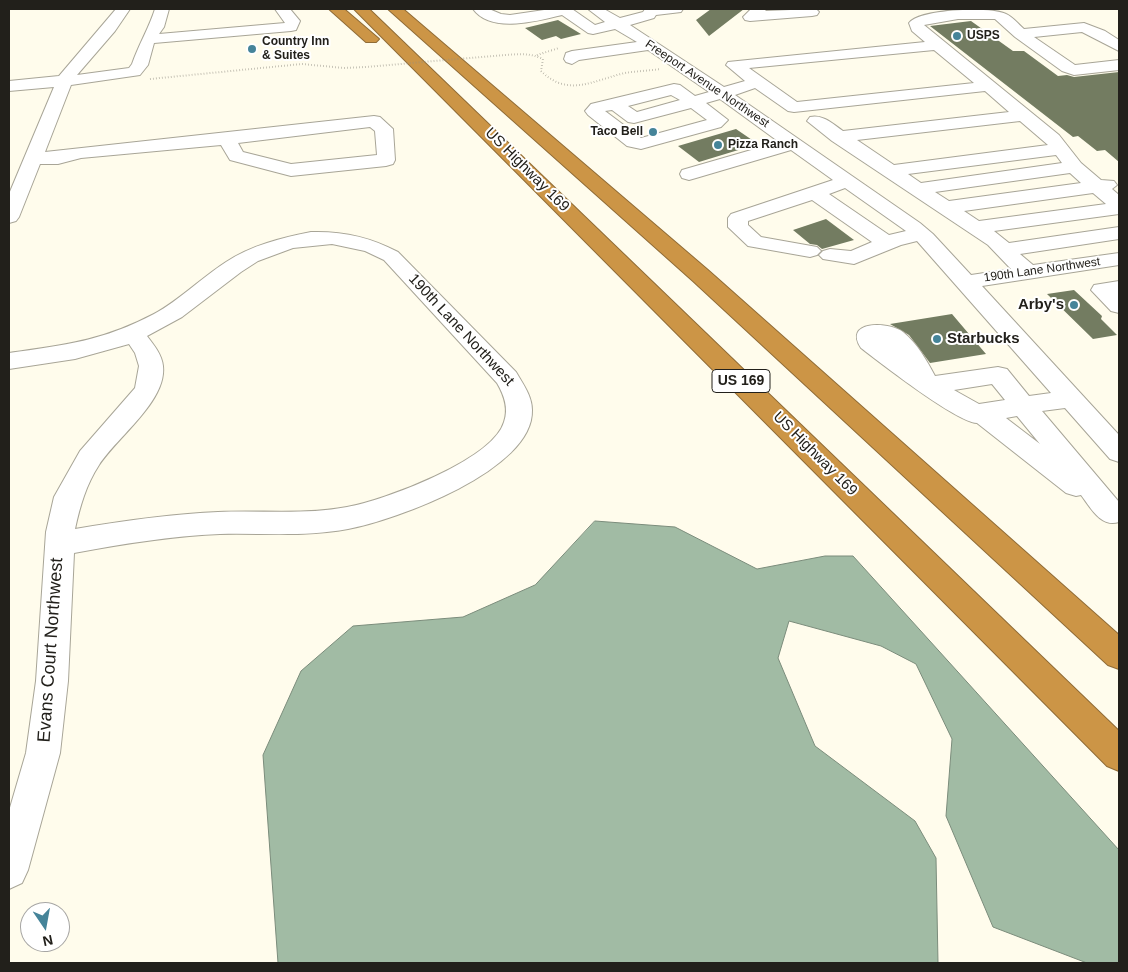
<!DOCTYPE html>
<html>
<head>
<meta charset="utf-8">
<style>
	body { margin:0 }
	#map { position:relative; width:1128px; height:972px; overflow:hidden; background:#fffcec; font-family:Arial,sans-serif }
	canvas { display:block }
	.frame { position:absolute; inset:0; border:10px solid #22201b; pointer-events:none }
	.north { position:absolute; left:20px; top:902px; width:50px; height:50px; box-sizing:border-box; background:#fff; border:1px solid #a7a6a4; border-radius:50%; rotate:168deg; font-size:14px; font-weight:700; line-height:20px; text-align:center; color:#22201b }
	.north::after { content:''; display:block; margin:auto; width:18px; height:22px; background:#458499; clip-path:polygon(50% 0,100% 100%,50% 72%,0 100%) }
</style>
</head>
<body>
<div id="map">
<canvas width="1128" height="972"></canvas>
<div class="frame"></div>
<div class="north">N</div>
</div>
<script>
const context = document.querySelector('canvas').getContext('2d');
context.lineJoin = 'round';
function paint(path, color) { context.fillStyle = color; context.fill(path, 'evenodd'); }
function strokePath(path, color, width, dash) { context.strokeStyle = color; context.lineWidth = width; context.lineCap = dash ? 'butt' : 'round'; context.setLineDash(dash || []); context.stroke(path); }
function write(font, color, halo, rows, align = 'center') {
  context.font = font + ' Arial,sans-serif'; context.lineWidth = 4; context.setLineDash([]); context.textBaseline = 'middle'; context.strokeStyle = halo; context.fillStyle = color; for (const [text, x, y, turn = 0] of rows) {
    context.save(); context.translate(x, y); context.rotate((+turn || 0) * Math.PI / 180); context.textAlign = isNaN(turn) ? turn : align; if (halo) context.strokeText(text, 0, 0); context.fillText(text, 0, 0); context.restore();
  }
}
const water = new Path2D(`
	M595,521L675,527L757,569L825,556H853L1119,850V963H1087L993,927L946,816L952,739L916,664L881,646L789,621L778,658L815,746L915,821L936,858L938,963H278L263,755L301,671L353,626L463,617L535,585Z`);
paint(water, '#a1bba4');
strokePath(water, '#7b8c7b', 1);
paint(new Path2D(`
	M711,9H744L709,36L696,20Z
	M558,20L581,34L561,39L556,36L542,40L525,28Z
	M971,21L1013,51H1024L1058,76L1067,75L1074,77L1119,72V162L1105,150L1097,151L1078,136L1073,137L930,26Z
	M736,129L758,144L699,162L678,146Z
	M826,219L854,240L822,249L817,245L810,244L793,230Z
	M1074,290L1102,316L1101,319L1117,335L1093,339L1047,294Z
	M952,314L986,354L930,363L909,335L890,324Z`), '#737c61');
const minor = new Path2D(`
	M116,9H130L115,31L77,75L129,68L132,64C139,44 149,28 155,9H169L164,27L159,34L285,23L275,9H290L300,21L296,30L291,31L154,43L148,65L140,75L71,85L45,152L374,116L380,117L393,129L395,160L393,164L386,166L291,176L230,160L221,145L81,158L58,164H40L19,217L16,221L9,223V194L54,87L9,91V81L59,76ZM370,127L375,131L377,155L291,164L243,152L238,143Z
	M473,9H489L501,14L510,15L551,9H572L595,25L605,22L588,9H604L620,18L643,12L645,9H683L681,12L656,15L654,18L630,25L724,87L745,81L726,65L728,62L925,42L912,31L909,23C919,9 991,6 1006,14C1013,17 1018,24 1024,29L1084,23L1105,31L1119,40V51L1082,32L1034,37L1075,65L1119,60V70L1074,75L1062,71L1015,37L995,19H958L924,25L1059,135L1081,163L1101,180L1114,181L1117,185L1112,189L1119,195V214L994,231L1009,243L1119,227V239L1020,254L1033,265L1119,253V265L982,286L1119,435V462L1110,459L1065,408L1042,411L1119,502V522C1101,528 1091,508 1081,495L1076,496L1066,493L977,423C956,422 882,364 861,348C843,321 887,321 903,332C917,343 927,361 935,376L998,367L1007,369L1029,396L1051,393L917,241L901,245L854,264L823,259L819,255L823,251L830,249L851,251L872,242L812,200L748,221V225L761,237L817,247L821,251L817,255L810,257L748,246L728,227V218L731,214L833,180L791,150L696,178L689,180L682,178L680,174L682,170L779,142L720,99L706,103L728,120L721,127L641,149L627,146L588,115L585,111L591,104L674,84L680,85L695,96L709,92L648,50L579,60L572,64L566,62L564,59L566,53L572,51L637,42L615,29L593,34L588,33L562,15C537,21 491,34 473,9ZM934,50L974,83L797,102L749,68ZM755,88L788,111L794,112L985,91L1009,112L843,131C833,124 823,114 810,117L807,121L832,141L988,245L1011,269L971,275L933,234L920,223L735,95ZM671,95L680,100L637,112L628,106ZM691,108L707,120L641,138L605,111L612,110L628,122L634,123ZM1020,121L1048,145L894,165L857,140ZM1056,155L1062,163L921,183L908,174ZM1070,173L1081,183L949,201L935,192ZM845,188L906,231L889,235L829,194ZM1093,193L1106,204L979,221L964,211ZM992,384L1005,400L979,404L954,390ZM1017,416L1040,444L1006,418Z
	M751,9H767L765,11L816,9L819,12L817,15L812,16L750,21L745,20L743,17Z
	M311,232C343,231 370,237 398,252L516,372C523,384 532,396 532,410C534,470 396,520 348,529C306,537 263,533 220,534C171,536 122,544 74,553L68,681L60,753L28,870L22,883L9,889V811L26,753L36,681L46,532L54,497L80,451L135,388L139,366L135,353L129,344L75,359L9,369V353C65,345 103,341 154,314C180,300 201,278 226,262C252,245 281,238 311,232ZM332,244L365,251L384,260L497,383C504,395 509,408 504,422C493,460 383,501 347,507C305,515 261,510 218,512C170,514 122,521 75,529C80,506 86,485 99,465C117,437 167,401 163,366C162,355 154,345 147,336L182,317L241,272L258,261L293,248Z
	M1119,281V313L1111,311L1091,290L1094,285Z`);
const highway = new Path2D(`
	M329,9H344L379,39L376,42H366Z
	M354,9H369L1119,731V771L1107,766Z
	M388,9H403L709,271L1119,635V669L1108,665L693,281Z`);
strokePath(minor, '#a8a597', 2);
strokePath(highway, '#906c37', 2);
strokePath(new Path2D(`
	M505,55C518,54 531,53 543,59L541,71C568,98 594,80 625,73C636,71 648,71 660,69
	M537,55L559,48
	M150,79L302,64L344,68L365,67`), '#928f85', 2, [0.5, 2.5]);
paint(minor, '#fff');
paint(highway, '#cc9546');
strokePath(new Path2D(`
	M365,67L505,55`), '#928f85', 2, [0.5, 2.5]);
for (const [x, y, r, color] of [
	[957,36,5,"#458499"],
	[252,49,5,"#458499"],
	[653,132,5,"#458499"],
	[718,145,5,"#458499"],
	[1074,305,5,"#458499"],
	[937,339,5,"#458499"]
]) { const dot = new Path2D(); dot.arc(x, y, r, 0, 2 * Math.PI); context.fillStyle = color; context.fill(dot); strokePath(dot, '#fff', 2); }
write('bold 12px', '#22201b', '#fff', [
	["USPS",967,36],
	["Country Inn",262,42],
	["& Suites",262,56],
	["Taco Bell",643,132,"right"],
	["Pizza Ranch",728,145]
], 'left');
write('12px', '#22201b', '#fff', [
	["Freeport Avenue Northwest",707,84,34],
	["190th Lane Northwest",1042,270,-8]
]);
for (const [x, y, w] of [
	[741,381,58]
]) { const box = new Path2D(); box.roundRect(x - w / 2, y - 11.5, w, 23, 4); context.fillStyle = '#fff'; context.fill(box); strokePath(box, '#22201b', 1); }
write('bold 14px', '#22201b', null, [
	["US 169",741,381]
]);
write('15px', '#22201b', '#fff', [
	["US Highway 169",527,170,45],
	["190th Lane Northwest",461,330,47],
	["US Highway 169",815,454,45]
]);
write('bold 15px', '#22201b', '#fff', [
	["Arby's",1064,305],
	["Starbucks",947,339,"left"]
], 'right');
write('18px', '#22201b', '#fff', [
	["Evans Court Northwest",51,650,-86]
]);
</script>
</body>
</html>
